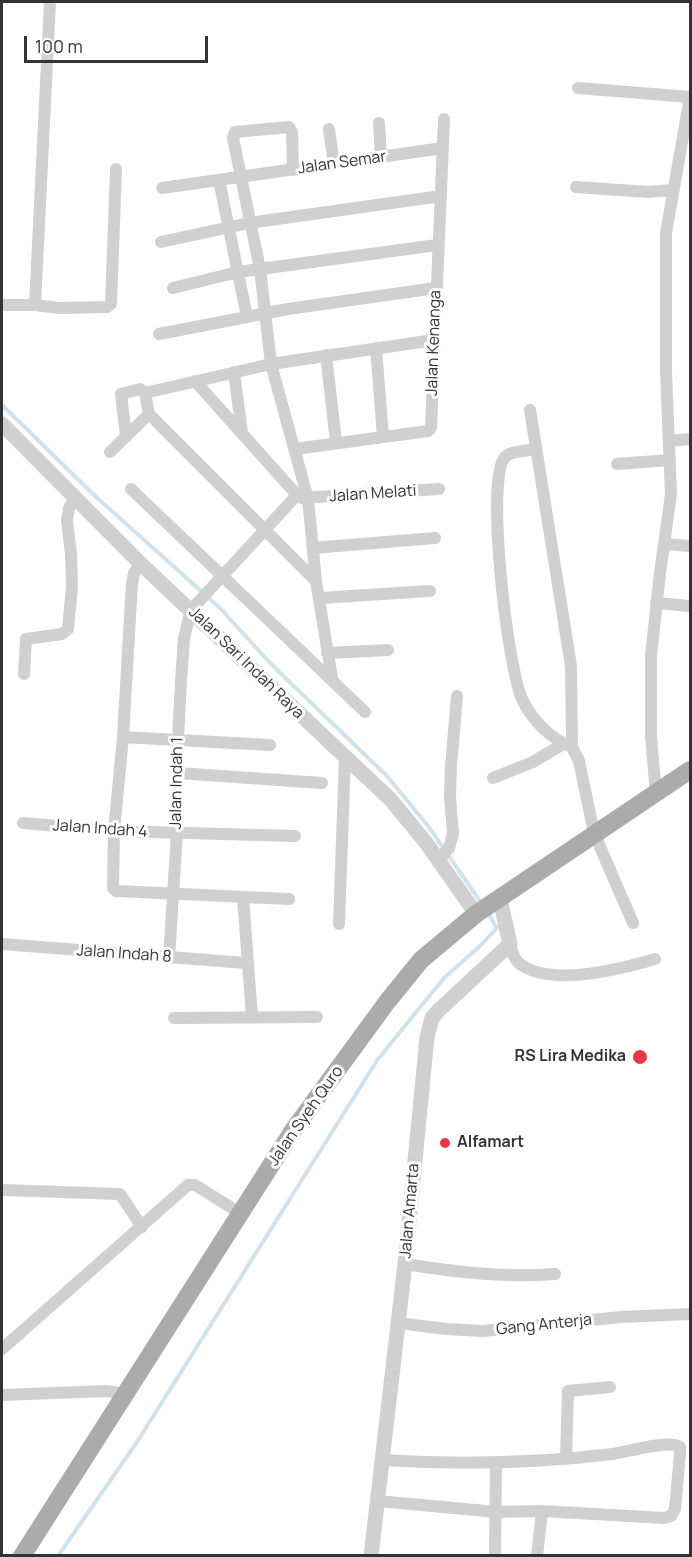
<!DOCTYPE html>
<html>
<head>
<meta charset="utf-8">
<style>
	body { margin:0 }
	#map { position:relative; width:692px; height:1557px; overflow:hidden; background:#fff; font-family:Manrope,sans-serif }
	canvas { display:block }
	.frame { position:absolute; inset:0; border:3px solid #333; pointer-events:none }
	.scale { position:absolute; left:24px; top:36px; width:184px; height:27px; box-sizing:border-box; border:3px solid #333; border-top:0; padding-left:8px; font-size:18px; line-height:21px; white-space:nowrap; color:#333; -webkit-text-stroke:4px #fff; paint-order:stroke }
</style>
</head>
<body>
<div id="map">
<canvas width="692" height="1557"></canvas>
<div class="frame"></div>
<div class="scale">100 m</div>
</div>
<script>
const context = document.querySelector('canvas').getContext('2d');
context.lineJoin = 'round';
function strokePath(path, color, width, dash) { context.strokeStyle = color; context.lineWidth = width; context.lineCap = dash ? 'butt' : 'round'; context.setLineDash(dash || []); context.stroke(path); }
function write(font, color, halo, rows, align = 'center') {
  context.font = font + ' Manrope,sans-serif'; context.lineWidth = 6; context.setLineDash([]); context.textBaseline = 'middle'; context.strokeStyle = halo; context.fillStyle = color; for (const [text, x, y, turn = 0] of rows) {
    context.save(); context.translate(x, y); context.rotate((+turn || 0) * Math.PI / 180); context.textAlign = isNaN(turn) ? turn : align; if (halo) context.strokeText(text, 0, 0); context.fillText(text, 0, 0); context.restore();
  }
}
strokePath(new Path2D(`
	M2,405L94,495L220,608L272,665L387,776L428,826L482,904
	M58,1556L137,1442L378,1059L444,978L480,946L497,928L488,913`), '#cfe2ee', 4);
strokePath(new Path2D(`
	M578,88L690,97
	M379,123L381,157
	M329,129L334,165
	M293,170L292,132L289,127L235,132L233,138L260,269L271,364L308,499L316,581L332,678
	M219,180L247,317
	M576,187L648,192L672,190
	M162,188L443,148
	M161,242L249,223L441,196
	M173,288L238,272L437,245
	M2,305H35L59,308L107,307L111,304L116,169
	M35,305L50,2
	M159,334L288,309L436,288
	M376,348L383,437
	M326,355L336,442
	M234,372L242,433
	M195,381L297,495L302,498L439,489
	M530,410L571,666L572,747L579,761L594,833L633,923
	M126,437L121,394L140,389L145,393
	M669,441L690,439
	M295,449L428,431L431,428L444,119
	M535,449C527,451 510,451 505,457C485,480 508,673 523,701C533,721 551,739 572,747
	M110,452L149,414
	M617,464L670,460
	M131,489L365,712
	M664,544L690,546
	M313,548L435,538
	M140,563L134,573L132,583L123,737L114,831L113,888L116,891L289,899
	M316,581L149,414L145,393L271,364L434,340
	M320,598L430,591
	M656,603L690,606
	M327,653L388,650
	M24,674L26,639L62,634L68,629L72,587L71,554L67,520L69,508L76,498
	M123,737L270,745
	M178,773L322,783
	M493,778L533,762L563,744
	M656,794L651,736V656L660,573L671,494L666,372V233L690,97
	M23,823L114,831L295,836
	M438,861L449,848L453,834L450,797L451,766L457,696
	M243,897L252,1017
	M339,924L345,757
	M2,944L246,963
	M510,944C512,951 514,960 520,964C551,987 621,969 655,959
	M169,958L177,833L178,739L181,681L184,638L191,610L297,495
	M174,1018L317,1017
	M2,1190L120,1194L142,1227
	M405,1264C455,1272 504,1278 555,1274
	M398,1323L446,1329L483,1331L621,1317L690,1314
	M2,1349L188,1185H195L240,1213
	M2,1395L107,1391L126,1394
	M566,1459L568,1391L610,1387
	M378,1501L497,1512L542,1511L664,1518L671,1516L675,1509L680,1454V1447C670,1439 627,1452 613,1454C537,1463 460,1465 383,1460
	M495,1556L496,1462
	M537,1556L542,1511`), '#d0d0d0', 12);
strokePath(new Path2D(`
	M2,424L140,563L391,800L427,844L476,914
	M371,1556L405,1264L427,1037L432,1018L438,1011L510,944L500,899`), '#d0d0d0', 15);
strokePath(new Path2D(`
	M22,1556L294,1129L387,1002L421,960L476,914L690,770`), '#ababab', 18);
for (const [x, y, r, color] of [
	[640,1057,8,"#e63946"],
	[445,1143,6,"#e63946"]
]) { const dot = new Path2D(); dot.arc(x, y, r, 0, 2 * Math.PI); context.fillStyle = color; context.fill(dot); strokePath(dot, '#fff', 2); }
write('16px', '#333', '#fff', [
	["Jalan Semar",342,163,-8],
	["Jalan Kenanga",434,343,-88],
	["Jalan Melati",373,494,-4],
	["Jalan Sari Indah Raya",246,663,44],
	["Jalan Indah 1",177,783,-89],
	["Jalan Indah 4",100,829,4],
	["Jalan Indah 8",124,954,4],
	["Jalan Syeh Quro",306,1116,-55],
	["Jalan Amarta",410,1211,-85],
	["Gang Anterja",544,1325,-6]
]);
write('bold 16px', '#333', '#fff', [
	["RS Lira Medika",626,1057],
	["Alfamart",457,1143,"left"]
], 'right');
</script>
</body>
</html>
